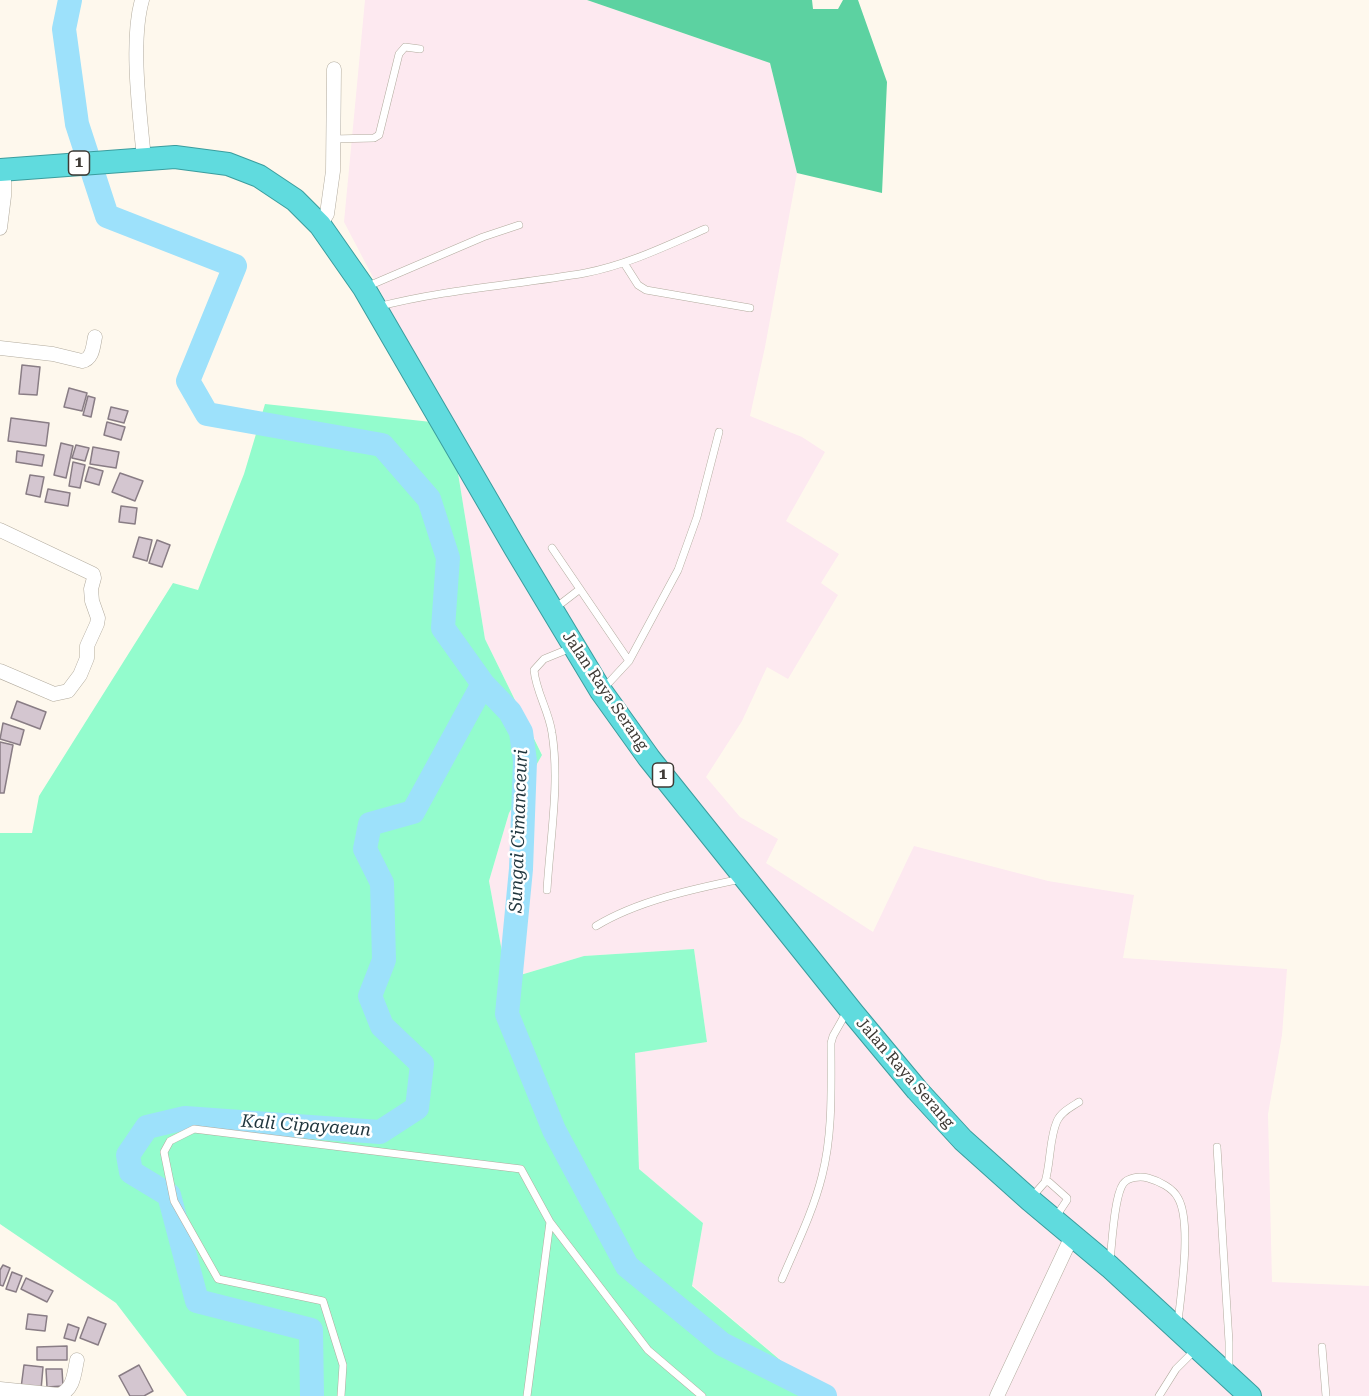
<!DOCTYPE html>
<html>
<head>
<meta charset="utf-8">
<style>
	body { margin:0 }
	canvas { display:block; background:#fef8ed }
</style>
</head>
<body>
<canvas width="1369" height="1396"></canvas>
<script>
const context = document.querySelector('canvas').getContext('2d');
context.lineJoin = 'round';
function paint(path, color) { context.fillStyle = color; context.fill(path, 'evenodd'); }
function strokePath(path, color, width, dash) { context.strokeStyle = color; context.lineWidth = width; context.lineCap = dash ? 'butt' : 'round'; context.setLineDash(dash || []); context.stroke(path); }
function write(font, color, halo, rows, align = 'center') {
  context.font = font + ' "Roboto Serif",serif'; context.lineWidth = 5; context.setLineDash([]); context.textBaseline = 'middle'; context.strokeStyle = halo; context.fillStyle = color; for (const [text, x, y, turn = 0] of rows) {
    context.save(); context.translate(x, y); context.rotate((+turn || 0) * Math.PI / 180); context.textAlign = isNaN(turn) ? turn : align; if (halo) context.strokeText(text, 0, 0); context.fillText(text, 0, 0); context.restore();
  }
}
paint(new Path2D(`
	M365,0H587L770,63L797,173L765,347L750,416L802,437L825,452L786,521L839,554L821,583L838,595L788,679L767,667L742,721L706,777L740,817L778,839L766,863L873,932L914,846L1048,881L1134,895L1123,958L1287,969L1282,1035L1268,1114L1272,1282L1369,1286V1396H823L692,1285L703,1223L639,1169L634,1052L707,1042L694,949L584,956L507,979L489,881L509,813L542,754L485,639L450,424L344,222Z`), '#fde9f0');
paint(new Path2D(`
	M265,404L450,424L485,639L542,755L509,813L489,881L507,979L584,956L694,949L707,1042L635,1053L639,1169L703,1223L692,1286L823,1396H187L116,1303L0,1224V833H32L39,796L173,583L198,590L244,474Z`), '#93fccd');
paint(new Path2D(`
	M587,0H812L813,9H838L843,0H858L887,82L882,193L797,173L770,63Z`), '#5cd2a1');
strokePath(new Path2D(`
	M70,0L64,29L77,124L107,216L235,266L188,381L207,414L382,445L429,499L448,558L443,628L483,684L510,712L521,732L525,761L521,869L507,1014L554,1130L627,1266L722,1344L825,1396
	M312,1396L311,1330L197,1301L169,1195L131,1172L128,1155L147,1127L185,1118L380,1132L417,1108L422,1064L382,1026L370,996L384,960L382,883L365,849L370,824L413,812L483,684`), '#9de1fb', 24);
const building = new Path2D(`
	M22,365L40,367L37,395L19,394Z
	M69,388L87,393L82,411L64,407Z
	M88,396L95,398L91,417L83,415Z
	M111,407L128,411L124,423L108,419Z
	M11,418L49,423L46,446L8,441Z
	M107,422L125,427L121,440L104,435Z
	M61,443L73,446L66,478L54,475Z
	M76,445L89,448L85,461L72,458Z
	M93,447L119,452L116,468L90,464Z
	M17,451L44,455L42,466L16,462Z
	M73,462L85,465L80,488L69,486Z
	M89,467L103,471L99,485L85,481Z
	M120,473L143,481L135,501L112,492Z
	M30,475L44,477L40,497L26,494Z
	M48,489L70,493L68,506L45,502Z
	M121,506L137,508L135,524L119,522Z
	M139,537L152,540L147,561L133,557Z
	M157,540L170,545L162,567L149,563Z
	M17,701L46,712L40,729L11,718Z
	M3,723L24,730L20,745L0,739Z
	M0,742L13,745L4,793H0Z
	M3,1265L10,1268L3,1286L0,1285V1270Z
	M12,1272L22,1276L16,1292L6,1289Z
	M26,1278L53,1291L47,1302L21,1289Z
	M28,1314L47,1316L45,1331L26,1329Z
	M88,1317L106,1324L98,1345L80,1338Z
	M68,1324L79,1328L75,1341L64,1338Z
	M67,1346V1360H37V1347Z
	M24,1365L43,1367L41,1390L21,1388Z
	M139,1365L153,1391L144,1396H130L119,1376Z
	M46,1369H62L63,1386L47,1387Z`);
paint(building, '#d4c6d0');
strokePath(building, '#897d85', 1.5);
const service = new Path2D(`
	M333,139L374,138L379,135L399,54L405,47L420,49
	M624,263L638,285L646,290L750,308
	M366,287L483,237L519,225
	M377,307C446,289 516,285 585,273C627,265 666,246 705,229
	M552,548L629,661
	M554,609L580,589
	M603,689L629,661L678,570L697,517L719,432
	M547,890C550,839 560,783 552,733C549,711 536,692 534,670L544,659L571,648
	M596,926C637,901 693,889 741,879
	M1217,1147L1229,1342V1370
	M1031,1198L1045,1182
	M1055,1218L1067,1200V1198L1049,1182H1045C1051,1162 1049,1139 1057,1121C1061,1112 1071,1107 1079,1102
	M1110,1261C1112,1244 1114,1197 1123,1184C1128,1177 1140,1176 1148,1178C1159,1181 1173,1188 1178,1198C1192,1222 1181,1293 1178,1322
	M782,1279C796,1246 813,1212 822,1176C833,1133 831,1088 831,1043L833,1036L846,1013
	M1322,1347L1326,1396
	M341,1396L343,1365L323,1301L218,1279L174,1201L164,1152L170,1141L194,1129L521,1169L550,1222
	M527,1396L550,1222L648,1350L702,1396
	M1159,1396L1176,1369L1196,1349`);
const minor = new Path2D(`
	M142,0C130,42 140,115 144,159
	M320,225L327,214L333,171L334,69
	M0,228L4,196V170
	M0,348L53,354L82,361C93,359 93,346 95,337
	M0,530L93,574L94,578L91,589L92,601L98,618L97,624L87,646V658L80,675L68,691L54,694L0,671
	M0,1389L59,1395C74,1389 74,1374 77,1360
	M997,1396L1072,1236`);
const trunk = new Path2D(`
	M0,170L175,157L228,164L259,176L295,200L320,225L364,288L515,548L601,691L649,758L853,1013L917,1090L963,1140L1030,1200L1110,1267L1250,1396`);
strokePath(service, '#b2ab9e', 8);
strokePath(minor, '#b2ab9e', 15);
strokePath(trunk, '#3a9d9e', 24);
strokePath(service, '#fff', 7);
strokePath(minor, '#fff', 14);
strokePath(trunk, '#60dbde', 22);
for (const [x, y, w] of [
	[79,163,21],
	[663,775,21]
]) { const box = new Path2D(); box.roundRect(x - w / 2, y - 12, w, 24, 4.5); context.fillStyle = '#fff'; context.fill(box); strokePath(box, '#3e3a35', 1.5); }
write('bold 15px', '#3e3a35', null, [
	["1",79,163],
	["1",663,775]
]);
write('16px', '#3e3a35', '#fff', [
	["Jalan Raya Serang",605,691,56],
	["Jalan Raya Serang",905,1073,49]
]);
write('italic 18px', '#1f353d', '#fff', [
	["Sungai Cimanceuri",519,831,-88],
	["Kali Cipayaeun",306,1126,4]
]);
</script>
</body>
</html>
